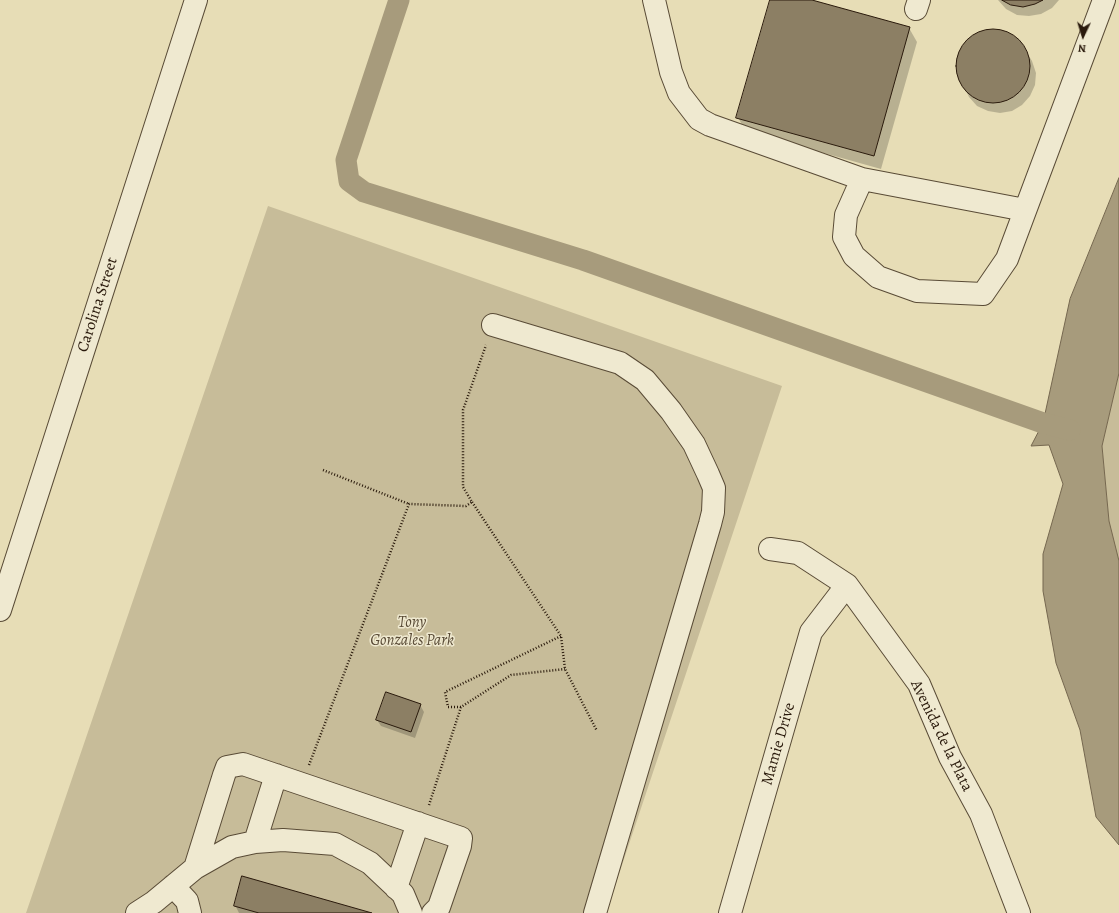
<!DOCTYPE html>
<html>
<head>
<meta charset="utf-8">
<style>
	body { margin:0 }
	#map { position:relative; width:1119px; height:913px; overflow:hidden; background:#e7ddb6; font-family:Alegreya,serif }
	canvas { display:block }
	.north { position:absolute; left:1063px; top:16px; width:40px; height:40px; -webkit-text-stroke:3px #efe9d0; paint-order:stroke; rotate:184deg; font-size:11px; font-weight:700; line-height:16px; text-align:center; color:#2a1a0c }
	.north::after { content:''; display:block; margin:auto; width:14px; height:18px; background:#2a1a0c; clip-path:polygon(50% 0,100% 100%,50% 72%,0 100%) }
</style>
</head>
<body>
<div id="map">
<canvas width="1119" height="913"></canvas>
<div class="north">N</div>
</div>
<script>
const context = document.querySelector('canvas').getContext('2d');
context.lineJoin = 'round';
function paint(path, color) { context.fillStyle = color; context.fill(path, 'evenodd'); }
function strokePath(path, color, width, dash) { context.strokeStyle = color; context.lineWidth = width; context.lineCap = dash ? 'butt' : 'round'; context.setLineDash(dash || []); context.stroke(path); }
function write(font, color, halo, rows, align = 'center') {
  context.font = font + ' Alegreya,serif'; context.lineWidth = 3; context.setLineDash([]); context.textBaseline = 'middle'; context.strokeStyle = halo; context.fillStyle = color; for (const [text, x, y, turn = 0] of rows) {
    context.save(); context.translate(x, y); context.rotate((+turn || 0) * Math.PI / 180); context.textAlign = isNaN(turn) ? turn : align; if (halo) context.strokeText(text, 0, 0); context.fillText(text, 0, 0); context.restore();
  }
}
paint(new Path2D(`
	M268,206L782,386L606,913H26Z
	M1119,373V561L1109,521L1102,446Z`), '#c7bc99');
const water = new Path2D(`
	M1119,178V373L1102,446L1109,521L1119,561V845L1096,817L1080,730L1056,663L1043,591V554L1063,484L1049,445L1031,446L1043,423L1070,299Z`);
paint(water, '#a79b7c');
strokePath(water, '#75674f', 1);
paint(new Path2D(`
	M771,0H808L909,28L917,42L881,169L745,131L738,117Z
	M998,0H1059L1052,8L1041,14L1029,16L1017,15L1006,9Z
	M986,30H998L1009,34L1019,40L1032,61L1036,73L1035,85L1030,96L1022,105L1012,111L1000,113L988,111L977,106L969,97L958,75L956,63L959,52L966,42L975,35Z
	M420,705L424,712L415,738L381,726L377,720Z
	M235,905L368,913H239Z`), '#0003');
strokePath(new Path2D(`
	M399,0L346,160L349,181L364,192L583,260L1043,423L1070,430`), '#a79b7c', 21);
const building = new Path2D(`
	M770,0H812L910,27L874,156L736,118Z
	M1002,0H1043L1035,4L1023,7L1011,5Z
	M956 66a37 37 0 1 1 74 0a37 37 0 1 1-74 0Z
	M386,692L421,704L411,732L376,720Z
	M242,876L372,913H259L234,906Z`);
paint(building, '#8c7f64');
strokePath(building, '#2a1a0c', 1);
const minor = new Path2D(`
	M654,0L671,72L679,93L699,119L710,125L862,179L846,215L844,237L854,256L878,277L917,291L983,294L1007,259L1104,0
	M916,9L919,0
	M862,179L1025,210
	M493,325L620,363L645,380L671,411L694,444L708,474L714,488L713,512L710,524L595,913
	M770,549L798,553L847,585L919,684L950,757L981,814L1019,913
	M0,610L196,0
	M255,842L276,775
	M195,868L224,775L227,767L243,764L461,838L460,846L439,907L433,913
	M173,886L187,901L190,913
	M396,888L418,823
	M137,913L154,902L195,868L232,847L255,842L283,840L335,844L370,863L403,894L411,913
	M730,913L811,632L847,585`);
strokePath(minor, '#594b36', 24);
strokePath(new Path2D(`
	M323,470L409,504
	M472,502L561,636L565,669L597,731
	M461,707H448L445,692L561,636
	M309,765L409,504L466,506L472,502L463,487V410L486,345
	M429,805L461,707L511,675L565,669`), '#2a1a0c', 2.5, [1, 2]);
strokePath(minor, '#efe9d0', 22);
write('16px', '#2a1a0c', '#efe9d0', [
	["Carolina Street",98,305,-72],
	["Avenida de la Plata",941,736,64],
	["Mamie Drive",779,744,-74]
]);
write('italic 16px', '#594b36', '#efe9d0', [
	["Tony",412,623],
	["Gonzales Park",412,641]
]);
</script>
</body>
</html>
